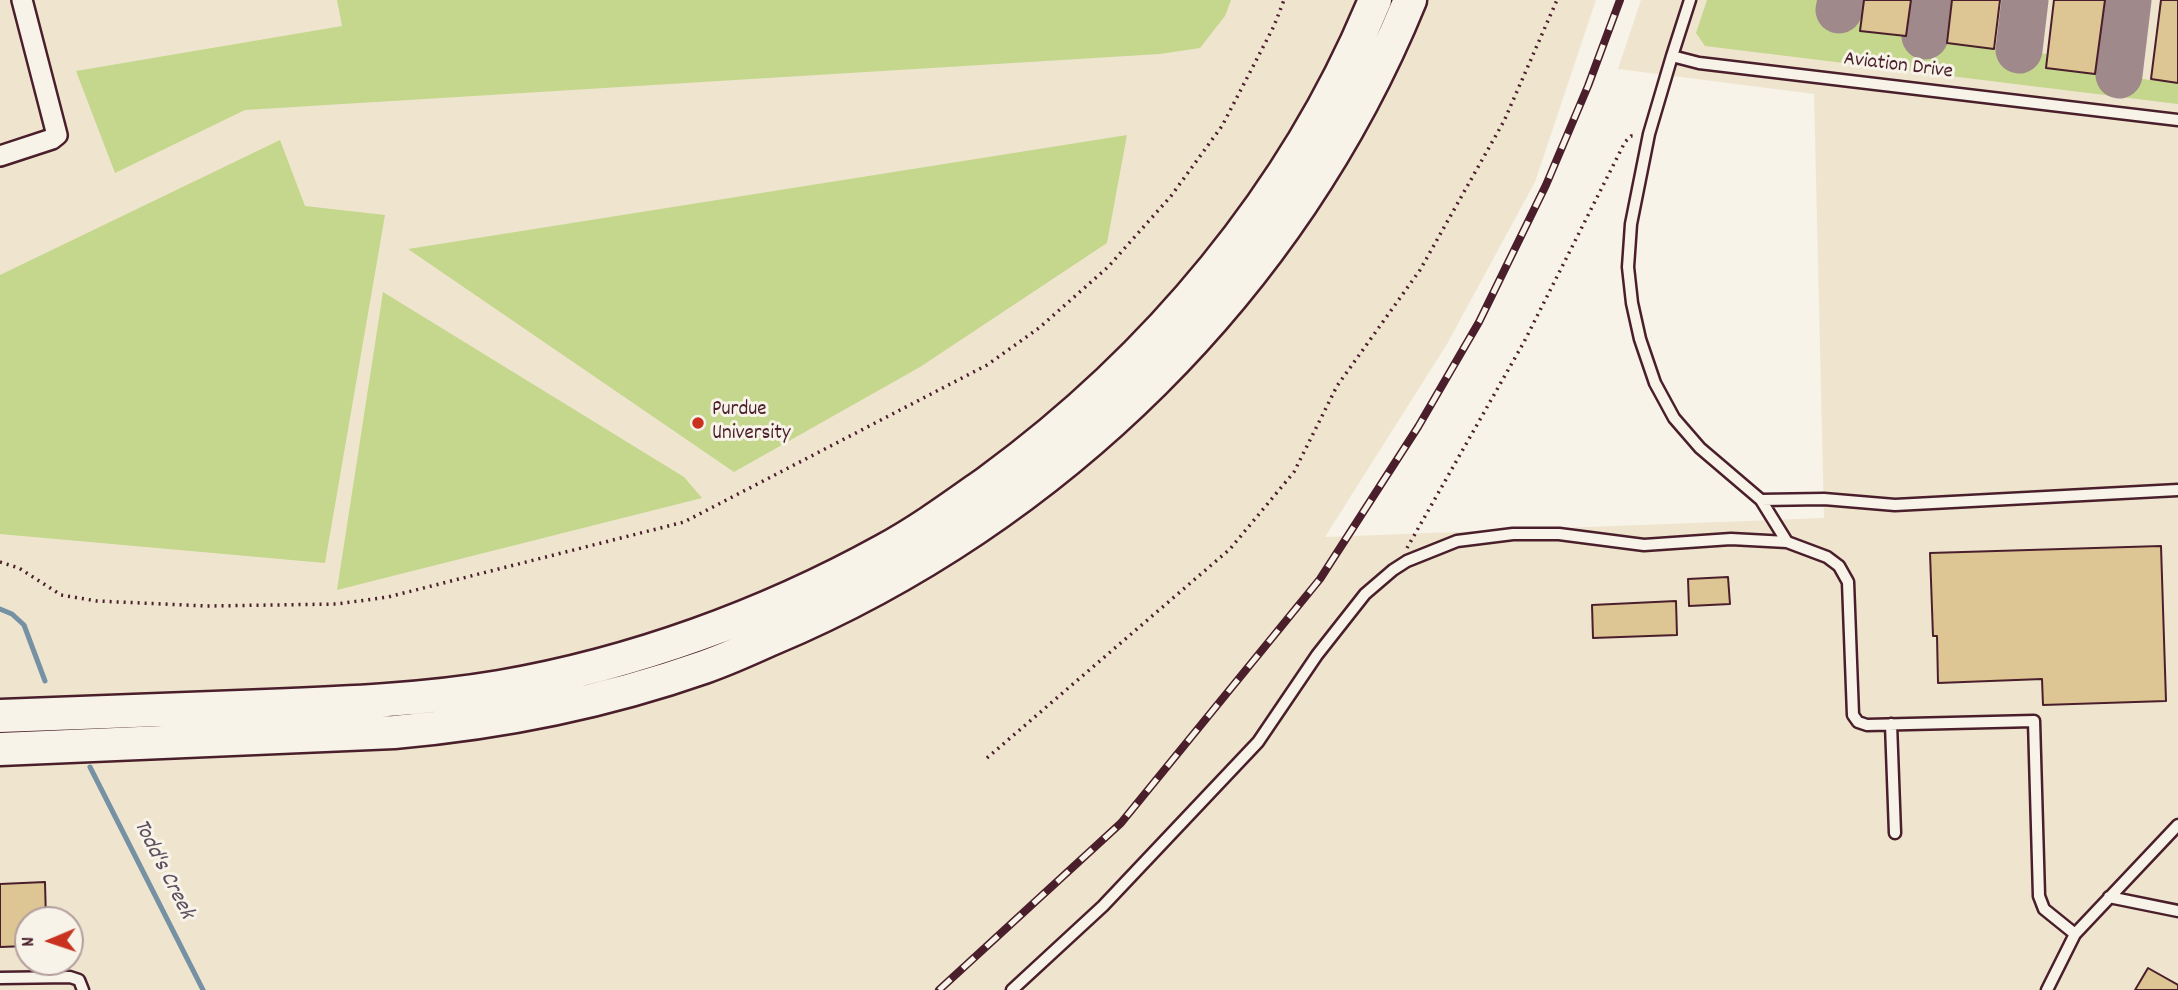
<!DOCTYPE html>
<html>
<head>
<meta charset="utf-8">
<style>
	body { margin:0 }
	#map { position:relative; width:2178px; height:990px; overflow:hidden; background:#f7f3e8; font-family:Dekko,sans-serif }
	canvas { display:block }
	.north { position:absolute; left:14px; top:906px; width:70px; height:70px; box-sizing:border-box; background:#f7f3e8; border:2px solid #b29e9c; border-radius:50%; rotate:268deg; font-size:19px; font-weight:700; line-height:28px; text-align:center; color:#4a1f2b }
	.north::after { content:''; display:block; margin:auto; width:24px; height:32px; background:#c8321e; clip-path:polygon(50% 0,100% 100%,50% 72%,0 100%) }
</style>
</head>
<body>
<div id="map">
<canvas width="2178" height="990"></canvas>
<div class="north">N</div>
</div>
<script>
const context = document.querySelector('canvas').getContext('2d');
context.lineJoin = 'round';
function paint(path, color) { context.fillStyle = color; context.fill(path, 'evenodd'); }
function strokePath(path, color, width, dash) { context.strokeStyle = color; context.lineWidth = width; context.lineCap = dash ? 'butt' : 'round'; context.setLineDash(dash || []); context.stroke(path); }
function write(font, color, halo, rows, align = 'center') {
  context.font = font + ' Dekko,sans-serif'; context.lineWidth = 6; context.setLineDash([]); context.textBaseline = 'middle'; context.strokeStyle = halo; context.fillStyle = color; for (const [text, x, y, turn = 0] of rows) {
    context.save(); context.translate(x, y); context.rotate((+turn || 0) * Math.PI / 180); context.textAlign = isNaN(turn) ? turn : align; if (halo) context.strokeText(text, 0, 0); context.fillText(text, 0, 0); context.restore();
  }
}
paint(new Path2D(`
	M0,0H1596L1535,182L1447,344L1325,537L1824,518L1814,94L1618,69L1641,0H2178V990H0ZM28,920H70V962H28Z`), '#efe5cf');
paint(new Path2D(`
	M337,0H1231L1225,16L1200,48L1160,54L245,110L115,173L76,71L342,26Z
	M1707,0H1832L1831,10L1862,13L1861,31L2047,54L2046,68L2178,83V104L1705,46L1696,33Z
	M1127,135L1107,243L920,367L734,472L408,249Z
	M280,140L305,206L385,215L325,563L0,534V275Z
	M383,292L684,477L702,498L337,590Z`), '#c4d78c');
strokePath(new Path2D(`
	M0,609L12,614L24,625L45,681
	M90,767L203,990`), '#7591a3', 5);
strokePath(new Path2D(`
	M1839,10L1841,0
	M1925,36L1930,0
	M2019,50L2025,0
	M2119,75L2128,0`), '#a0898a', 47);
const building = new Path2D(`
	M1864,0H1911L1906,36L1860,31Z
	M1952,0H2000L1994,49L1947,43Z
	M2054,0H2105L2095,74L2046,68Z
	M2161,0H2178V83L2151,79Z
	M2161,546L2166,701L2043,705L2042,679L1938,683L1937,636H1933L1930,553Z
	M1728,577L1730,604L1689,606L1688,579Z
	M1676,601L1677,635L1593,638L1592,605Z
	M45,882L46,920H28V946L0,947V884Z
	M2148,968L2178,985V990H2135Z`);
paint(building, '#ddc594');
strokePath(building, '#4a1f2b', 2);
const service = new Path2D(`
	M1690,0L1672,56L1699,63L2178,120
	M1672,56L1649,134L1631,224L1628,267L1632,303L1640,339L1655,383L1674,418L1700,448L1761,500L1787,542L1827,557L1839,566L1848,582L1853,715L1858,722L1867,725L2034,721L2039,896L2044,909L2075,934
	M1761,500L1824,499L1895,505L2178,490
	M1891,724L1895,833
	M2109,897L2178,911
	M0,978L70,977L79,980L83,990
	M1012,990L1103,906L1258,742L1317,655L1365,594L1393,570L1407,561L1457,541L1513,534H1559L1644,545L1731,539L1787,542
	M2047,990L2075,934L2178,825`);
const minor = new Path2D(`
	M0,156L52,139L57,135L22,0`);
const primary = new Path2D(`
	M0,716C89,713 178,709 267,706C345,703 423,700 500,687C633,664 765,616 883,551C920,531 954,506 988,482C1155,360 1296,193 1375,0
	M0,749L394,732C499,723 604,702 704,667C727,659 749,649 771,639C1056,519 1293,287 1410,0`);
strokePath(service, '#4a1f2b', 15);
strokePath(minor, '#4a1f2b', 24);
strokePath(primary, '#4a1f2b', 37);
strokePath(new Path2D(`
	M1407,548L1524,342L1625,142L1631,136H1636
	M0,562L19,568L61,595L97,601L207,606L337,604L388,597L684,522L987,365L1039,328L1108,267L1171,196L1222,126L1274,26L1284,0
	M987,758L1230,549L1294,472L1337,386L1420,270L1504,121L1557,0`), '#4a1f2b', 3.5, [2, 5]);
strokePath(service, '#f7f3e8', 10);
strokePath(minor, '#f7f3e8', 19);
strokePath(primary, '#f7f3e8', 32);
const rail = new Path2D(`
	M939,990L1121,823L1320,579L1418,427L1479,322L1546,185L1588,86L1620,0`);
strokePath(rail, '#4a1f2b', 8);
strokePath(rail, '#f7f3e8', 5, [16]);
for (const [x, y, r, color] of [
	[698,423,7,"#c8321e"]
]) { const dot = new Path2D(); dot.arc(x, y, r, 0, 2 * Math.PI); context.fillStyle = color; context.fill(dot); strokePath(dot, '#f7f3e8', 2.5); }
write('21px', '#4a1f2b', '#f7f3e8', [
	["Aviation Drive",1898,67,7]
]);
write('21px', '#4a1f2b', '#f7f3e8', [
	["Purdue",712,411],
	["University",712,435]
], 'left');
write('italic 23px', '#5c4e5d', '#f7f3e8', [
	["Todd's Creek",162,870,63]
]);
</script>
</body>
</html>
